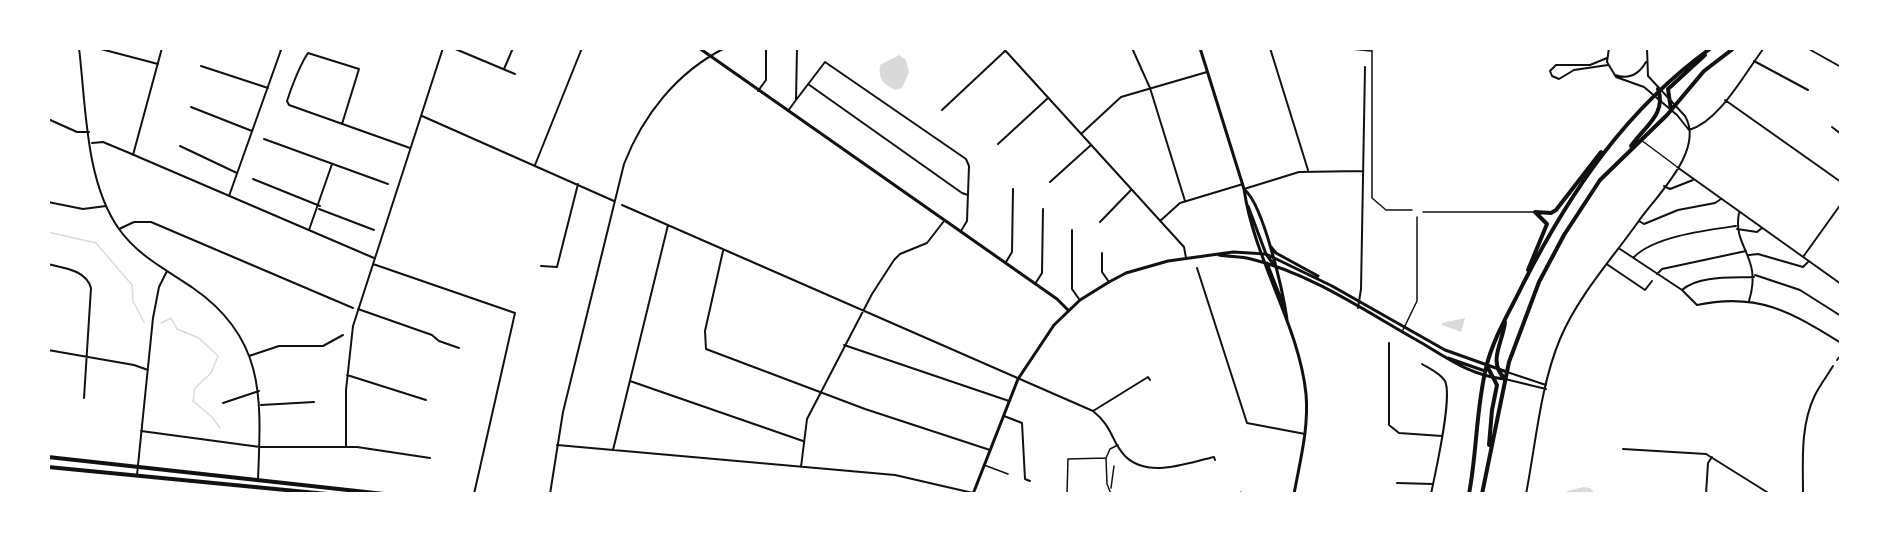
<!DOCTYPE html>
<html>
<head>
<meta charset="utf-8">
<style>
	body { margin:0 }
	#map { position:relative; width:1889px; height:542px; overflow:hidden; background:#fff; font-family:"Fira Sans Condensed",sans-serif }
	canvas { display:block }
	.frame { position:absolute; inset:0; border:50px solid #fff; pointer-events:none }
</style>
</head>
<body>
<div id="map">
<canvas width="1889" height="542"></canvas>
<div class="frame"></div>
</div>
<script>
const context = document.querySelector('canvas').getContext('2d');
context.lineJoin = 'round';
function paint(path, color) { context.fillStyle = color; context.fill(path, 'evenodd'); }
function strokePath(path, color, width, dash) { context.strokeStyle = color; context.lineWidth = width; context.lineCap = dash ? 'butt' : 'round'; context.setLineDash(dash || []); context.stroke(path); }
paint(new Path2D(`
	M899,55L906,60L909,72L902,88L895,90C883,84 878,79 880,65Z
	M1465,318L1461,332L1442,325V323Z
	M1584,487L1590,488L1596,494H1566L1567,491Z`), '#d9d9d9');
strokePath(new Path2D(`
	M48,232L96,243L132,285L133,301L144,322
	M161,323L171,318L177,329L199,338L218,356L211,373L195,388L193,401L212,417L220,428`), '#d9d9d9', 1.5);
strokePath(new Path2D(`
	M1341,48L1371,51
	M1372,48V198L1386,210H1412
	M1641,140L1676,166
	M1423,212H1533
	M1402,332L1417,301V217
	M1106,458L1107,484L1111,494
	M984,465L1008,474
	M1111,488L1114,466
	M1241,492V494
	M1067,494L1068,459L1106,458L1110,449L1118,445`), '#111', 1.5);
strokePath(new Path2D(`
	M79,48C86,105 85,181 119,229C138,256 167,270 193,288C267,339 261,401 258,480
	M97,48L158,64
	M453,48L515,74
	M1003,48L1184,247L1186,258
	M1132,48L1150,88L1185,201
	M1270,48L1308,170
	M1609,48L1607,62L1616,77L1644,87L1677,115L1689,130
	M1807,48L1841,67
	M1607,58L1590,65H1556L1550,71L1552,76L1559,79L1574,70L1608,65
	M1754,61L1808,90
	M201,66L268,88
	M504,69L513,48
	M1615,75C1629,80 1639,74 1646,62
	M808,84L962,193L968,195
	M758,91L766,80V49
	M796,100L825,62L966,159L969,166L967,221L961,231
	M1725,100L1841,182
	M191,107L252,131
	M942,110L1005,51
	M788,111L796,100L797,48
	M422,116L614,201
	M48,119L77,132H89
	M342,124L359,69L308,53C300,65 292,86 287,101L289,105L410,148
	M1832,127L1841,134
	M1689,130C1720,121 1744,74 1764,48
	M1081,134L1121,97L1207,72
	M264,139L388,184
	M92,143L103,142L127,152L374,258
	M998,144L1048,98
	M180,146L237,173
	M133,155L162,48
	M535,165L582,48
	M1677,167L1841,284
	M253,179L320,206
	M1050,182L1091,145
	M1664,186L1670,189L1693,180
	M1244,189L1299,172L1363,171
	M229,196L281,50L277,48
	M48,202L83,209L106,206
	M622,205L1093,411C1113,427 1111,441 1125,456C1148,479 1187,463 1214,457L1215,460
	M319,209L374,230
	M1739,213C1732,248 1763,256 1749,301
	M1160,221L1180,203L1243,184
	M1639,221L1644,224L1678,210L1715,203L1721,199
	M1100,222L1131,190
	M119,229L134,222H151L353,308
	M1737,229L1757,232L1762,228
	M309,230L332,164
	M1072,230V289L1079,299
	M1620,249L1682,290L1697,305C1758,292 1791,312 1841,343
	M723,251L705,331L706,349L865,409L990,450
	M1102,253V272L1109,282
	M1749,255L1758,254L1803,267L1809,261
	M1634,257C1655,236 1708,230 1736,226
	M1803,257L1841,204
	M1006,262L1012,252L1013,189
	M48,264C64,268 86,270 91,288L84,398
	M373,264L515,313L474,494
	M1608,265L1645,290L1652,281
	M541,266L557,267L578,184
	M1197,268L1247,423L1305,434
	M1657,274L1662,269L1746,251
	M1755,275L1800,290L1841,316
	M1035,284L1042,273L1043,209
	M1682,290C1698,275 1733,278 1754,277
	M1358,308L1361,289L1365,67
	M358,309L432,335L439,341L459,348
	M1389,343V425L1399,433L1442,436
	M844,345L1009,401
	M48,350L134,365L148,370
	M249,356L279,346H323L343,335
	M1837,360L1841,355
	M1422,364C1430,369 1440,373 1445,381C1453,397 1435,474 1431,494
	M1507,372L1546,385
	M347,375L426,400
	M1505,379L1546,389
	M630,381L803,441
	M223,403L259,391
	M261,405L314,402
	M1093,411L1148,377L1150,380
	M1004,416L1022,423L1025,479L1030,481
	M141,431L260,447H357L430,458
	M557,445L895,475L973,493
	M346,447V390L353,326L443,48
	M1623,449L1706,454L1770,494
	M613,450L668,225
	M801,467L807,419L872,294L894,260L900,254L927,243L944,221
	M137,475L153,318L159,287L167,271
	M1397,483L1433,484
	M550,494L563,412L624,164C643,115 677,72 725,48
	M1526,494C1536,443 1540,387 1560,339C1578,296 1612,259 1638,222C1657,195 1705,150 1685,116L1648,76L1647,48
	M1706,494L1708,463L1712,457
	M1803,494C1803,461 1800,426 1815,395C1820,385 1827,376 1833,366`), '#111', 2);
strokePath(new Path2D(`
	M699,48L1057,299L1068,310
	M1200,48L1244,189C1254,260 1299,325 1306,394C1309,428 1300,461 1294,494
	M1245,190C1264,207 1283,292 1287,319
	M1248,206L1266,254L1274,265
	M1271,247L1276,253L1318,276
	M1219,255C1230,257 1241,256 1251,259C1309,273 1362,309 1413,338C1444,355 1467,375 1504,379
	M1267,263L1283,304
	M1448,358L1485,371
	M973,494L1018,379L1054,325L1080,300L1109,282L1126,273L1168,261L1233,252L1266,254L1332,286L1445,350L1507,372`), '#111', 3);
strokePath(new Path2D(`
	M48,457L384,494
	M48,467L327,494`), '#111', 4);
strokePath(new Path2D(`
	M1671,110L1668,89L1705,55
	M1631,146C1644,127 1667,114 1658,89
	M1535,212L1551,213L1556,210L1601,152
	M1528,270L1547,224L1535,212
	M1487,366L1497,385L1492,410L1489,445
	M1505,379C1487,361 1503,343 1505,322
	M1469,494C1477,452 1476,409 1486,368C1493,338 1510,311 1523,284C1570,192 1626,109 1711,48
	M1482,494L1509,362L1539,282L1564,235L1600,180L1667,115L1704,71L1734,48`), '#111', 4);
</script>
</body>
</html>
